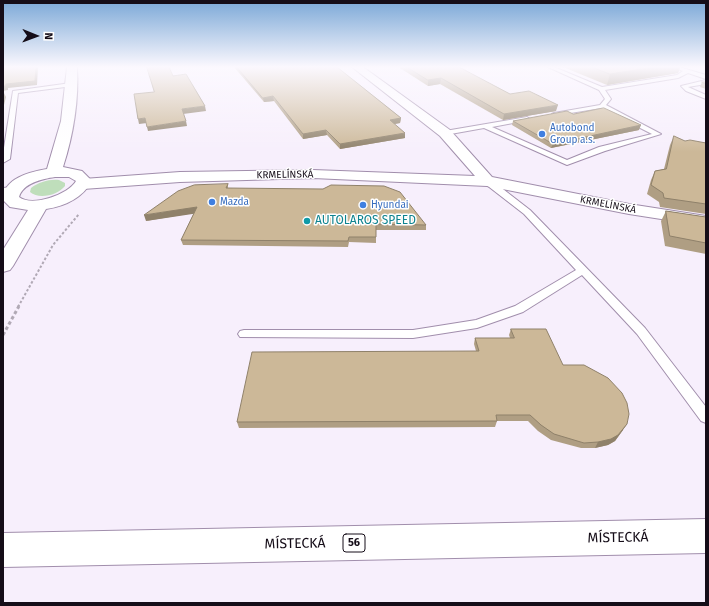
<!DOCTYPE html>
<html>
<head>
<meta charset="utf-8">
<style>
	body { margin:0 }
	#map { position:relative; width:709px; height:606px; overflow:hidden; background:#f7effc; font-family:"Fira Sans",sans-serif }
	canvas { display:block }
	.frame { position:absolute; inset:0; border:4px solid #150d18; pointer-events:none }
	.north { position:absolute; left:16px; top:16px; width:40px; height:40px; -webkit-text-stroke:3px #fff; paint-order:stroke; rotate:91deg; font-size:11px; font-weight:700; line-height:16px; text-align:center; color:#150d18 }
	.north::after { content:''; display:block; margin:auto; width:14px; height:18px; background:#150d18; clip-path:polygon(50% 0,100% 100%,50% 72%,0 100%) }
</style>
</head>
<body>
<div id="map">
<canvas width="709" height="606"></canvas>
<div class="frame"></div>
<div class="north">N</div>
</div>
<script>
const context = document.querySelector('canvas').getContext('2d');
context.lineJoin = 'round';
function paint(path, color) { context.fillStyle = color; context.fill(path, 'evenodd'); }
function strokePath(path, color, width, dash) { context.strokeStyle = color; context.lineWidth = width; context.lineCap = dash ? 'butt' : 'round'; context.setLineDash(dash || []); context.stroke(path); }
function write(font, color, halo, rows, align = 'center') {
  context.font = font + ' "Fira Sans",sans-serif'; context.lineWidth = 3; context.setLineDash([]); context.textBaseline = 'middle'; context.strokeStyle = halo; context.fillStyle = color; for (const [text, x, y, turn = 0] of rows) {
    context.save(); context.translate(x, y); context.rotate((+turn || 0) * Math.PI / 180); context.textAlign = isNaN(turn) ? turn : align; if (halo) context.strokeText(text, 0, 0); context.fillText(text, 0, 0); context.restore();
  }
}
paint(new Path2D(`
	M59,180L65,183V186C58,195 39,200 30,192L31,188C39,182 49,179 59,180Z`), '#bfdebb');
const service = new Path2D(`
	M548,67H554L602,87L677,75L683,71L673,67H679L706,75V79L688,73L678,78L605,90L611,99L606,105L661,134L605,151L567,165L484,128L445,135L442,133L445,131L527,117L530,119L529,120L492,127L567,160L599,147L652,134L601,108L552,116V114L554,113L600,105L605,99L599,90Z
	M706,80V84L688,87L706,95V99L686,91L681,86Z
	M71,83L73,84V86L18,93L10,159L3,163V154L13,91Z
	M484,179H490L530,210L645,328L706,407V423L701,421L637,334L582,275L523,312L477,328L413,338L240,337L238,334L240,331L244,330H413L476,320L515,306L576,270L524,214L484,183Z`);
const minor = new Path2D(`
	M352,67H363L450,130L492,177L629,204L706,216V226L629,214L487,186L313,178L180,182L83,189L78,187L75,184L78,181L83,179L180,172L313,170L475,176L440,136Z`);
const secondary = new Path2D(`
	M67,67H77C79,100 73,136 63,167L82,171L92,181C82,198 66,206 46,209L13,266L10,270L3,272V250L28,210L10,207L3,200C3,178 30,172 47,169L61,121ZM55,177H69L76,181C68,195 32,207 19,197C23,183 42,179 55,177Z`);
const trunk = new Path2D(`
	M11,187L17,188L19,192L17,196L3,198V188Z
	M706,519V553L3,567V533Z`);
strokePath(service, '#a18eac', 2);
strokePath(minor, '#a18eac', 2);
strokePath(secondary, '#a18eac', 2);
strokePath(trunk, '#a18eac', 2);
strokePath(new Path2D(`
	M18,307L53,245L79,214`), '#b1a9b5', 2, [2.5, 2]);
strokePath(new Path2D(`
	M3,335L19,306`), '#b1a9b5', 3, [3.5, 2.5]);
paint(service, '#fff');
paint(minor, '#fff');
paint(secondary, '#fff');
paint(trunk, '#fff');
paint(new Path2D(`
	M234,67H337L401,118L400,123L394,124L405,138L340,149L327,135L303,139L274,101L264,102Z
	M400,67H459L510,94L556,111L503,120L440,84L428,86L400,68Z
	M563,67H680L678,73L607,85Z
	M702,82H706V89L700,87Z
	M573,114L639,130L551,148L512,125L513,121Z
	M674,136L685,141L706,143V214L660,207L659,202L647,194L651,180L655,171L664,169L670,145Z
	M228,184V188L426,225V230H376V243L349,242L348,247L183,245L181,240L194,213L146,221Z
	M666,211L706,217V254L665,246L661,221Z
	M511,329L563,365L623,430L615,441L608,445L595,448H581L551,440L538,431L528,421H497L495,427L239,428L237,422L476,351L474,344L475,338H510L509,335Z`), '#af9e83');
paint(new Path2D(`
	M36,67H38L37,85L8,88V90L3,91V86Z
	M655,67H680L678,73L607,85L610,74Z
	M441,78L440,84L428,86V80Z
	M4,93L6,97L3,109V97Z
	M273,96L274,101L264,102L263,98Z
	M558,105L556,111L503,120L504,114Z
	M205,106L206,111L183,114L182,109Z
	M145,118L147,123L139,124L138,119Z
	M401,118L400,123L389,125L390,120Z
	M186,121L187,126L148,131L147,127Z
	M641,125L639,130L551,148L553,144Z
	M326,130L327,135L303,139V134Z
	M405,133V138L340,149V144Z
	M197,207L199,213L146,221L144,215Z
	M627,424L623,430L615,441L608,445L595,448L598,442Z`), '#8f816a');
const building = new Path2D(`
	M3,67H36L35,81L6,84V86H3Z
	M147,67H169L173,76L186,74L205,106L182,109L186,121L147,127L145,118L138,119L134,94L154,92Z
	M237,67H337L401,118L390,120L405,133L340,144L326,130L303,134L273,96L263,98Z
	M407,67H459L510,94L529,91L558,105L504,114L441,78L428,80Z
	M592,67H655L610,74Z
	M702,82H706V84Z
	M604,108L641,125L553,144L513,121L567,111L573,114Z
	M674,136L685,141L690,140L706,143V204L664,198L663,193L651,185L655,171L666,169Z
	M228,184L226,188L323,189L331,185L384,186L400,192L426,225L376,224V237H349L348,241L181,240L197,207L144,215L178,191L194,185Z
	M666,211L706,217V243L670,236Z
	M511,329H546L563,365H584L608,378L622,393L627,403L629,414L627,424L618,435L611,439L598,442L584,443L554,434L541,425L530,415H496L497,421L237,422L252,352L479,351L475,338H514Z`);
paint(building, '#ccb898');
strokePath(building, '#8f816a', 1);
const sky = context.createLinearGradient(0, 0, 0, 152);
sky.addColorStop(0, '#7ba8d7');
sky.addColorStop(0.44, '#fbf8fe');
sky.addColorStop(1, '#fbf8fe00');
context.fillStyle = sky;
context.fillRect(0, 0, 709, 152);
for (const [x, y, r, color] of [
	[542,134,4,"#3f7fe0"],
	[212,202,4,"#3f7fe0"],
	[363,205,4,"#3f7fe0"],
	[307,221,4,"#0f9aa8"]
]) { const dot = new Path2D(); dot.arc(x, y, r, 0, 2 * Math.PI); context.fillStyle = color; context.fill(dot); strokePath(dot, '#fff', 1.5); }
write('10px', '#366cbe', '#fff', [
	["Autobond",550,128],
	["Group a.s.",550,140],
	["Mazda",220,202],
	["Hyundai",371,205]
], 'left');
write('10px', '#150d18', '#fff', [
	["KRMELÍNSKÁ",285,175,-1],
	["KRMELÍNSKÁ",608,205,11]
]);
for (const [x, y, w] of [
	[354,543,22]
]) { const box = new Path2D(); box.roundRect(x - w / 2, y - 9, w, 18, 3); context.fillStyle = '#fff'; context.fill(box); strokePath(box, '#150d18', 1); }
write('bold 11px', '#150d18', null, [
	["56",354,543]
]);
write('12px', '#0d838f', '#fff', [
	["AUTOLAROS SPEED",315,221]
], 'left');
write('14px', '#150d18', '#fff', [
	["MÍSTECKÁ",618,538,-1],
	["MÍSTECKÁ",295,544,-1]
]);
</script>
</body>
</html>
